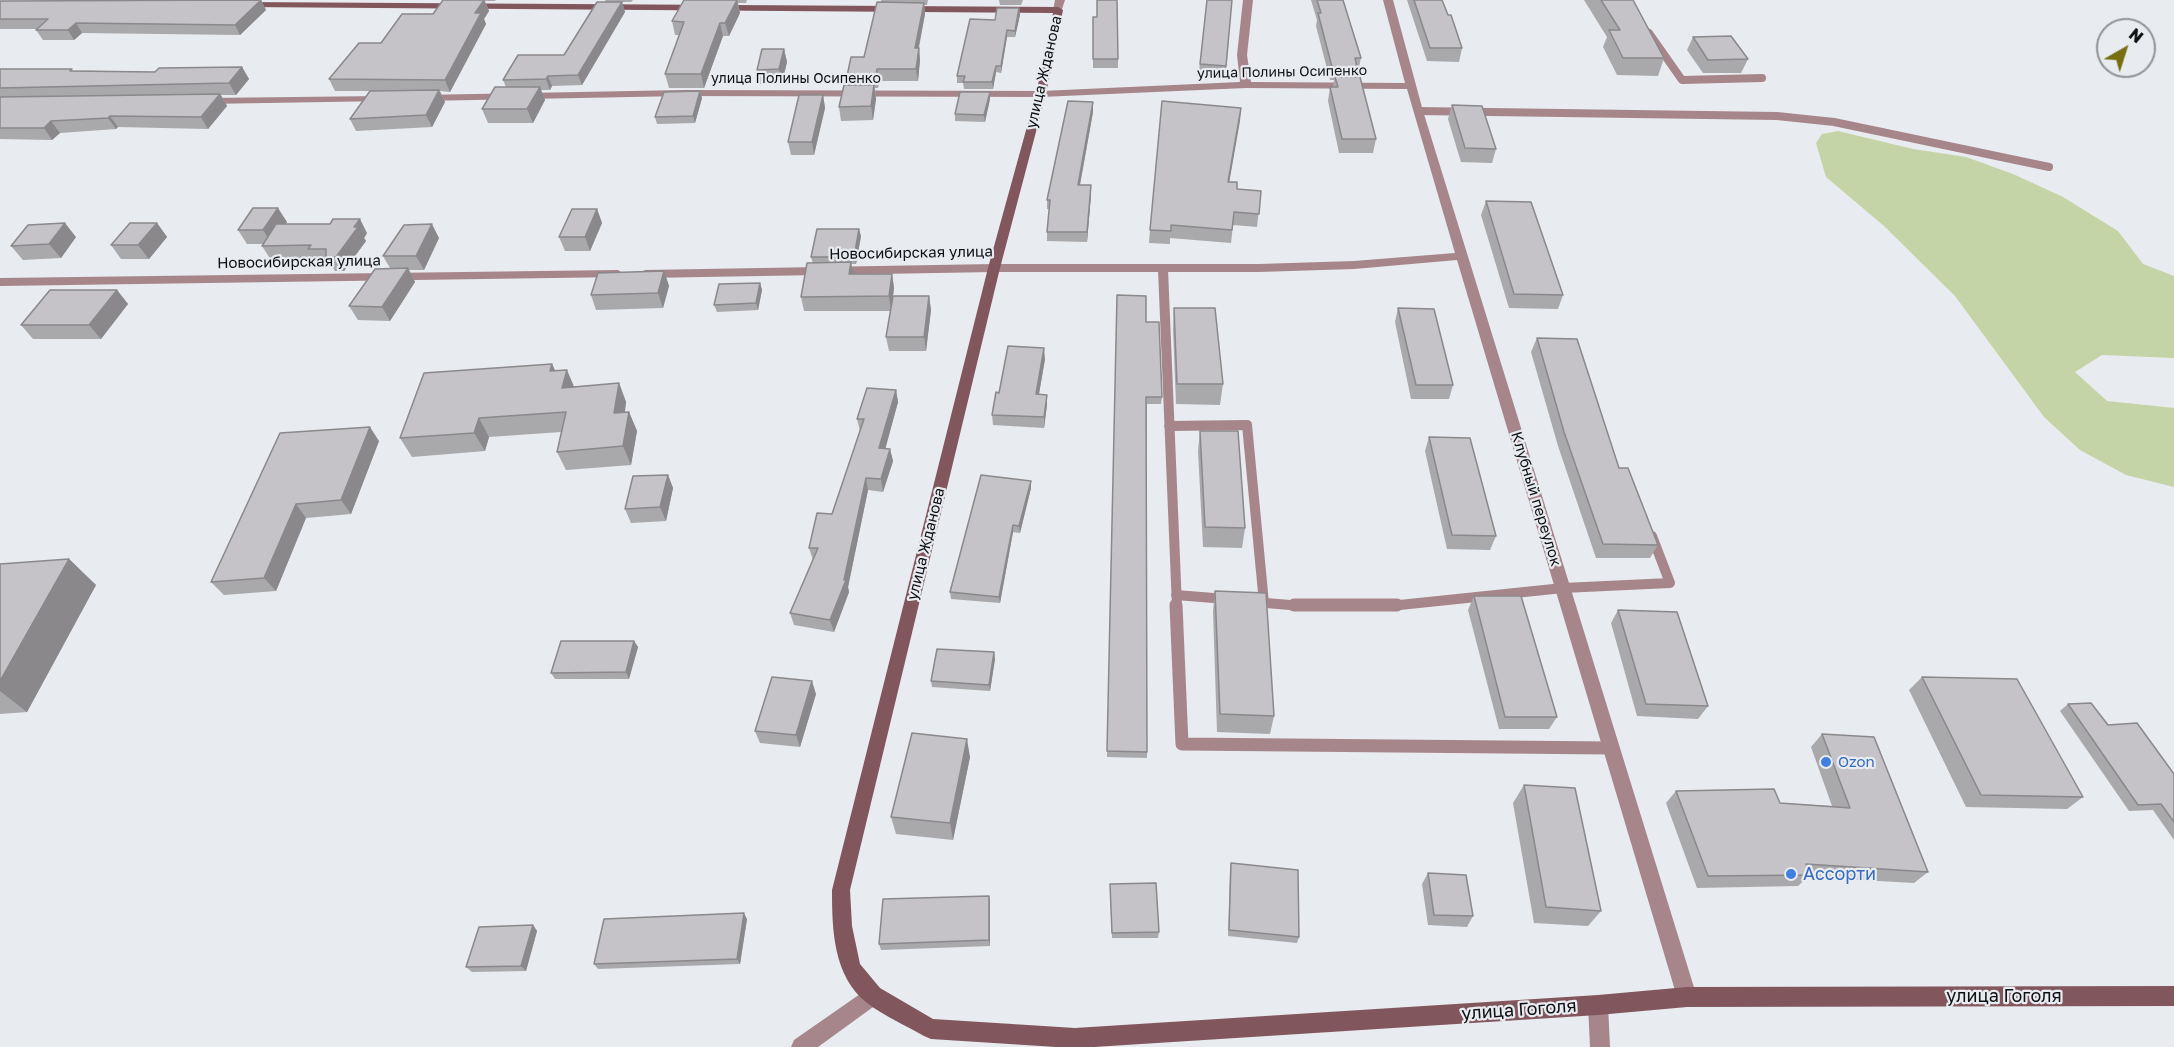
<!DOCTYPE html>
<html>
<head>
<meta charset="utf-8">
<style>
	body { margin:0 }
	#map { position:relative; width:2174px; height:1047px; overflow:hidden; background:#e8ebef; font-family:"Golos Text",sans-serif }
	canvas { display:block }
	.north { position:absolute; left:2096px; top:18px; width:60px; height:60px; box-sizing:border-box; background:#e8ebef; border:2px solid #919397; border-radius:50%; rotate:39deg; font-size:16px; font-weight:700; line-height:24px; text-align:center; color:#0f1012 }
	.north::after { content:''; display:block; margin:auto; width:21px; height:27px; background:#776f0f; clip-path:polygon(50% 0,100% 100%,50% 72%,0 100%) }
</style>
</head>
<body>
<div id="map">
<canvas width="2174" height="1047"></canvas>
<div class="north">N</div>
</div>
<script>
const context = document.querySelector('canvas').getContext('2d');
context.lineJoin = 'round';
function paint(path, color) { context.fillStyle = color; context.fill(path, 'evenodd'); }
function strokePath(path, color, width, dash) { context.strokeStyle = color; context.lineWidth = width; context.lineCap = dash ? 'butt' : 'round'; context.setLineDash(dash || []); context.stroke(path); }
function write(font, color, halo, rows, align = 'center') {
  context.font = font + ' "Golos Text",sans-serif'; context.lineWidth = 4.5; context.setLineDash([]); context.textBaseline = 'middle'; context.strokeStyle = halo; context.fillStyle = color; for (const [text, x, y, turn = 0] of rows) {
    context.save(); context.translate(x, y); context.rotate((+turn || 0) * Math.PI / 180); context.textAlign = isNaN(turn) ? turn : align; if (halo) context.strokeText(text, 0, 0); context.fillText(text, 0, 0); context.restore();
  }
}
paint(new Path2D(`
	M1838,131L1913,149L1966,157L2013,174L2063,197L2118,231L2143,264L2174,276V358L2102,355L2075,372L2107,401L2174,408V487L2126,475L2080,450L2044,417L1955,296L1884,226L1826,177L1816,143L1822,134Z`), '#c5d4a6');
strokePath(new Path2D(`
	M1649,33L1682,80L1762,78
	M1418,111L1777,116L1834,122L2049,167`), '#a6868a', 8);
strokePath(new Path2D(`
	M1163,269L1177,607
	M1169,426L1247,425L1264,603
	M1176,595L1226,599
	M1254,602L1302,606H1390L1563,588L1670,583L1652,536`), '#a6868a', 10);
strokePath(new Path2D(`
	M1176,605L1182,744L1611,748
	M1294,605H1397`), '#a6868a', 13);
paint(new Path2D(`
	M1243,0H1253L1247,55L1251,82L1405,83L1383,0H1393L1423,111L1697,997L1694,1004L1687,1007L1680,1004L1677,997L1457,260L1354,269L1259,272H994L645,278L639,274L645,270L994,264H1259L1354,261L1455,253L1407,89L1246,88L1041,97L684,96L422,101L417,98L422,95L684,90L1041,91L1240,82L1237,55Z
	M383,96L388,99L387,101L206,104L201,101L206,98Z
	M618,270L624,274L622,277L0,286V278Z
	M873,985L880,988L883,995L880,1002L818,1047H791L794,1040Z
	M1598,995L1605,998L1608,1005L1610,1047H1590L1588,1005L1591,998Z`), '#a6868a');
paint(new Path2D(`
	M1055,0H1065L1061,12L1053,10Z`), '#a6868a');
paint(new Path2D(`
	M240,2L1058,7L1063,10L1046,94L1000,268L850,890L852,926L860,964L880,988L933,1019L1075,1028L1598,995L1687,987L2174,986V1006L1687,1007L1598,1015L1094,1047H1056L931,1039L924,1036C905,1025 884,1016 867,1003C833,976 832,929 832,890L988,268L1036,94L1053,13L243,7L238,4Z`), '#82565d');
paint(new Path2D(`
	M261,0L266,10L240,35L82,33L74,40H43L36,30L37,29H0V1Z
	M443,0H496L495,1H485L489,11L484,19L486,24L450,92L440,91L445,102L432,127L356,131L350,119L371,91H335L329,79L381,43L433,14Z
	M605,0H633L631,2H622L625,12L582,85L552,86L550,90H541L545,100L533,123H488L482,109L506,87L503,80L564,55L606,2Z
	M684,0H747L746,3H738L740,13L729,36H723L704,88H669L665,74L680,35H675L672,21Z
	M881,0H928L927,5H924L925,14L919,48L920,60L918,81H879L878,88H875L876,99L873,120L841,121L839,107L848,85L847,76L864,57L881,2Z
	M999,0H1023L1021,5H1000Z
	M1207,0H1232L1226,73L1199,71Z
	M1311,0H1343L1361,58L1358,72H1356L1355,77L1376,139L1373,153H1339L1328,101L1330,87H1333L1334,80H1330L1316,26L1317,20Z
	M1407,0H1442L1462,48L1459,62L1427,61Z
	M1584,0H1633L1664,58L1658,76L1617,75L1603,47L1607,37Z
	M1019,8L1020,15L1015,37H1007L1001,73L996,72L993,89H964L963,83H957V76L995,20Z
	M1093,17H1097L1118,59V68H1093Z
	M1693,37L1748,59L1741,73H1703L1687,50Z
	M784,49L787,62L782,83L760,84L757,70Z
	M242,67L249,79L236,95H221L227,106L208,129L118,127L116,129L60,133L52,140L0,139V69L155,72Z
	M700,91L702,98L695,123L657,124L655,117Z
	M823,95L825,108L814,155H791L788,142Z
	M990,99L985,122L955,121V114Z
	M1452,105L1496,149L1492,163L1461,162L1448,119Z
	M1241,108L1229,182L1237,189L1261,191L1257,227L1233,225L1231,243L1170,238V244L1149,243L1150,230Z
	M1093,112L1080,185L1091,195L1087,242L1047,241V232L1049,209H1047V200Z
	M1486,201L1563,295L1558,309L1509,308L1481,215Z
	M597,209L602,223L590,251H565L559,237Z
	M287,222L285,224L367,233L364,238L366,241L344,271H335L330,263H317L315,259L271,260L262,246L263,244H247L238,230Z
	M157,223L167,237L149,259H121L111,245Z
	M861,236L856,264H851L853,274H892L894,288L893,296H929L931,310L926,351H889L886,337L891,311H804L801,297L813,263L811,257Z
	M76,237L61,258L23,260L11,246Z
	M439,238L424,270H409L415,282L390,321L358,320L349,306L390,268L383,256Z
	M664,271L669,286L663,308L596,310L591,295Z
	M760,283L762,290L758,310L717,312L714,305Z
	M117,290L128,304L101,339H33L21,325Z
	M1117,295L1146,322L1162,397L1161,404H1147V758L1107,757Z
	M1174,308L1223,384L1220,405L1176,404L1173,329Z
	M1398,308L1453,385L1449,399H1411L1395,322Z
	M1537,338L1619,468L1658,545L1650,558H1596L1558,446L1531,352Z
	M1045,359L1039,394L1047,395V405L1044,428L993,425L992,415L999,393Z
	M552,364L555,371L575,387L619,383L626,402L625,412H629L637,431L631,465L566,470L557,452L561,432L489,437L485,451L412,457L400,438Z
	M896,390L898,402L885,449H890L893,461L883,492L868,490L848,587L849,592L834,632L794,625L790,613L813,560L809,548L832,514L860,431L857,419Z
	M1200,431L1245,528L1242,548L1203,547L1198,451Z
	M280,433L379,441L351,514L306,518L276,591L224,595L211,582Z
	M1429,437L1496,536L1490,550L1447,549L1425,451Z
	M668,475L673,488L666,521L631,523L625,509Z
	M1031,488L1020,533L1013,532L1000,603L951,599L950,592Z
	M69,559L96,585L27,712L0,714V564Z
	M1215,591L1274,716L1270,734L1217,732L1213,611Z
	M1474,596L1557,717L1549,729H1499L1468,610Z
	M1618,610L1708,706L1698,719L1637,716L1611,623Z
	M634,641L638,647L629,679H555L551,673Z
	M994,652L995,659L990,691L932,687L931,681Z
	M1922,677L2083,797L2067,809L1966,807L1909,690Z
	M816,694L800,747L760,743L755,731Z
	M2068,704L2108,725L2174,774V840L2153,810L2129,811L2060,711Z
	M1822,734L1928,872L1914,883L1808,877L1798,886L1697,888L1666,803L1676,791L1780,803L1832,806L1811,747Z
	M970,757L953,840L896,834L891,817Z
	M1524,785L1601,911L1588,926L1534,923L1513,803Z
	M1231,863L1299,937L1297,943L1228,936L1230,869Z
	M1428,873L1473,916L1467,927L1428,925L1422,884Z
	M1110,890L1159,932L1158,938H1112Z
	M990,901V946L881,950L879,944Z
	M747,919L740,964L598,969L594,964Z
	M533,925L537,931L526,971L472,972L466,967Z`), '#a9a8ab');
paint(new Path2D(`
	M261,0L266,10L240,35L235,25Z
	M484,0L489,11L484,19L486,24L450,92L445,80L475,13Z
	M737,0L740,13L729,36L725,23Z
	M622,2L625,12L582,85L578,75Z
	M924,3L925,14L916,60L915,48Z
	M1019,8L1020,15L1015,37V31Z
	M76,23L82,33L74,40L68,30Z
	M720,23L723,36L704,88L701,74Z
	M1007,30V37L1001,73V66Z
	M919,48L920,60L918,81L916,69Z
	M784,49L787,62L782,83L779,69Z
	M996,66V72L993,89L992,82Z
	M242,67L249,79L236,95L229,83Z
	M877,69L879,81L878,88L876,76Z
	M548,76L552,86L550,90L546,79Z
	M874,85L876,99L873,120L871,106Z
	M540,87L545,100L533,123L527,109Z
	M439,90L445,102L432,127L426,115Z
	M700,91L702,98L695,123L693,116Z
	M990,92V99L985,122L984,115Z
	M220,94L227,106L208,129L201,117Z
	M823,95L825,108L814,155L812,142Z
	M1093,102V112L1078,195V185Z
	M1241,108L1240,121L1227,195L1228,182Z
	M110,116L118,127L116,129L108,118Z
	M51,121L60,133L52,140L44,128Z
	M1091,185V195L1087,242V232Z
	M278,208L287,222L272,244L263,230Z
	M597,209L602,223L590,251L585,237Z
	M360,219L367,233L364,238L366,241L344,271L336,257Z
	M65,223L76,237L61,258L49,244Z
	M157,223L167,237L149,259L138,245Z
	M432,224L439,238L424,270L416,256Z
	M859,229L861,236L856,264L854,257Z
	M851,262L854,276L849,274Z
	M408,268L415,282L390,321L382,307Z
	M664,271L669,286L663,308L658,293Z
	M892,274L894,288L891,311L889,296Z
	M760,283L762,290L758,310L756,303Z
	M117,290L128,304L101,339L89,325Z
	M929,296L931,310L926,351L924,337Z
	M1044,348L1045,359L1037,405L1036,394Z
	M552,364L561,383L550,371Z
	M567,370L575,389L562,388Z
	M619,383L626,402L622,432L614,413Z
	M896,390L898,402L882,461L879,448Z
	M1047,395V405L1044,428V417Z
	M629,412L637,431L631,465L623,446Z
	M479,418L489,437L485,451L474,433Z
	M370,427L379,441L351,514L341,500Z
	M890,449L893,461L883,492L881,479Z
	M668,475L673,488L666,521L660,507Z
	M866,478L868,490L848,587L849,592L834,632L830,620L844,580Z
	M1031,481V488L1020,533L1019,526Z
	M296,504L306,518L276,591L264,578Z
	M1013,525V532L1000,603L999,597Z
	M69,559L96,585L27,712L0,691V681Z
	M634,641L638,647L629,679L626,672Z
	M994,652L995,659L990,691L989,685Z
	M812,681L816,694L800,747L796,735Z
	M967,739L970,757L953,840L950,823Z
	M989,896L990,901V946L989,940Z
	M744,913L747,919L740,964L737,959Z
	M533,925L537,931L526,971L521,966Z`), '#8a888b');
const building = new Path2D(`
	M261,0L235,25L76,23L68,30H36L48,19H0V1Z
	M443,0H484L475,13H481L445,80L329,79L359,43H381L402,14H433Z
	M684,0H737L725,23H720L701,74H665L684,22L672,21Z
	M1097,0H1117L1118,59H1093V17H1097Z
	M1207,0H1232L1226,66L1200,64Z
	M1317,0H1343L1361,58H1355L1357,67H1332L1318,13H1321Z
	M1414,0H1442L1448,15H1451L1462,48H1430Z
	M1601,0H1633L1664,58H1623L1609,30H1620Z
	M597,2H622L578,75L548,76L546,79L503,80L518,55H564Z
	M877,2L924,3L915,48H919L916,69H877L876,76H847L851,57H864Z
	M997,8H1019L1015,31L1007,30L1001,66H996L992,82H963L965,76H957L970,19L995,20Z
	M1731,36L1748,59L1708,60L1693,37Z
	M762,49H784L779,69L757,70Z
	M242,67L229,83L0,88V69H72L70,71L155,72L159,68Z
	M1335,77H1360L1376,139H1342L1330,87H1338Z
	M844,85H874L871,106L839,107Z
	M495,87H540L527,109H482Z
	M439,90L426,115L350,119L370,91Z
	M700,91L693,116L655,117L664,92Z
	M960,92H990L984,115L955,114Z
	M220,94L201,117L110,116L108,118L51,121L44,128H0V97Z
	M799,95H823L812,142H788Z
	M1068,101L1093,102L1078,185H1091L1087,232H1047L1050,200H1047Z
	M1162,101L1241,108L1228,182H1237V189L1261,191L1259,214L1234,212L1232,230L1171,225V231L1150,230Z
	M1452,105L1482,106L1496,149L1465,148Z
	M1486,201L1531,202L1563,295L1514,294Z
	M253,208H278L263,230H238Z
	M572,209H597L585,237H559Z
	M333,219H360L354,227H358L336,257H326V249H308L311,245L262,246L276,224H330Z
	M65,223L49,244L11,246L28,225Z
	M130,223H157L138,245H111Z
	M432,224L416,256H383L404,225Z
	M817,229H859L854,257H811Z
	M851,262L849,274H892L889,296L801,297L807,263Z
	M408,268L382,307L349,306L375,269Z
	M664,271L658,293L591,295L598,273Z
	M760,283L756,303L714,305L719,284Z
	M50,290H117L89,325H21Z
	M1117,295L1146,296V322H1159L1162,397H1146L1147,752L1107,751Z
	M893,296H929L924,337H886Z
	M1174,308H1215L1223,384H1177Z
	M1398,308L1434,309L1453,385H1416Z
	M1537,338L1577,339L1619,468H1628L1658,545L1603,544L1564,432Z
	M1008,346L1044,348L1036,394L1047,395L1044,417L992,415L996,392L999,393Z
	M552,364L550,371L567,370L562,388L619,383L614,413L629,412L623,446L557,452L566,412L479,418L474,433L400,438L424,373Z
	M867,388L896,390L879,448L890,449L881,479L866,478L844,580H846L830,620L790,613L818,548H809L817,513L832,514L864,419H857Z
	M370,427L341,500L296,504L264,578L211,582L280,433Z
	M1200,431H1238L1245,528L1205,527Z
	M1429,437L1470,438L1496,536L1452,535Z
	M668,475L660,507L625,509L633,476Z
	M981,475L1031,481L1019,526L1013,525L999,597L950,592Z
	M69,559L0,681V564Z
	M1215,591L1266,593L1274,716L1220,714Z
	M1474,596H1521L1557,717H1505Z
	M1618,610L1677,612L1708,706L1646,704Z
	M561,641H634L626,672L551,673Z
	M937,649L994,652L989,685L931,681Z
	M772,677L812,681L796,735L755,731Z
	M1922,677L2017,679L2083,797L1981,795Z
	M2091,703L2108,725L2137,723L2174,774V822L2161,804L2138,805L2068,704Z
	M912,733L967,739L950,823L891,817Z
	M1822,734L1874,737L1928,872L1806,864L1810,875L1708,876L1676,791L1774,789L1780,803L1850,808Z
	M1524,785L1575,788L1601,911L1546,907Z
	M1231,863L1298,870L1299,937L1229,930Z
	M1428,873L1466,875L1473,916L1434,915Z
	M1156,883L1159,932L1112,933L1110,884Z
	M989,896V940L879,944L883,899Z
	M744,913L737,959L594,964L604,919Z
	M533,925L521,966L466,967L479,927Z`);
paint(building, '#c5c3c7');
strokePath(building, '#8a888b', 1.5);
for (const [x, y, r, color] of [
	[1826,762,6,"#3f7fe0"],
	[1791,874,6,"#3f7fe0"]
]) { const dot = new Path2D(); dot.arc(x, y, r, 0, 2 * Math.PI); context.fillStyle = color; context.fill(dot); strokePath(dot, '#e8ebef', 2); }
write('14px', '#0f1012', '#e8ebef', [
	["улица Полины Осипенко",1282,72,-1],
	["улица Полины Осипенко",796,79]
]);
write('15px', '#0f1012', '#e8ebef', [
	["улица Жданова",1044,72,-77],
	["Новосибирская улица",911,253,-1],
	["Новосибирская улица",299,262,-1],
	["Клубный переулок",1536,499,73],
	["улица Жданова",926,544,-76]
]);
write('15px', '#366cbe', '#e8ebef', [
	["Ozon",1838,762]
], 'left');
write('18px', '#366cbe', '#e8ebef', [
	["Ассорти",1803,874]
], 'left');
write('18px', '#0f1012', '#e8ebef', [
	["улица Гоголя",2004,996],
	["улица Гоголя",1519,1010,-4]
]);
</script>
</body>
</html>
